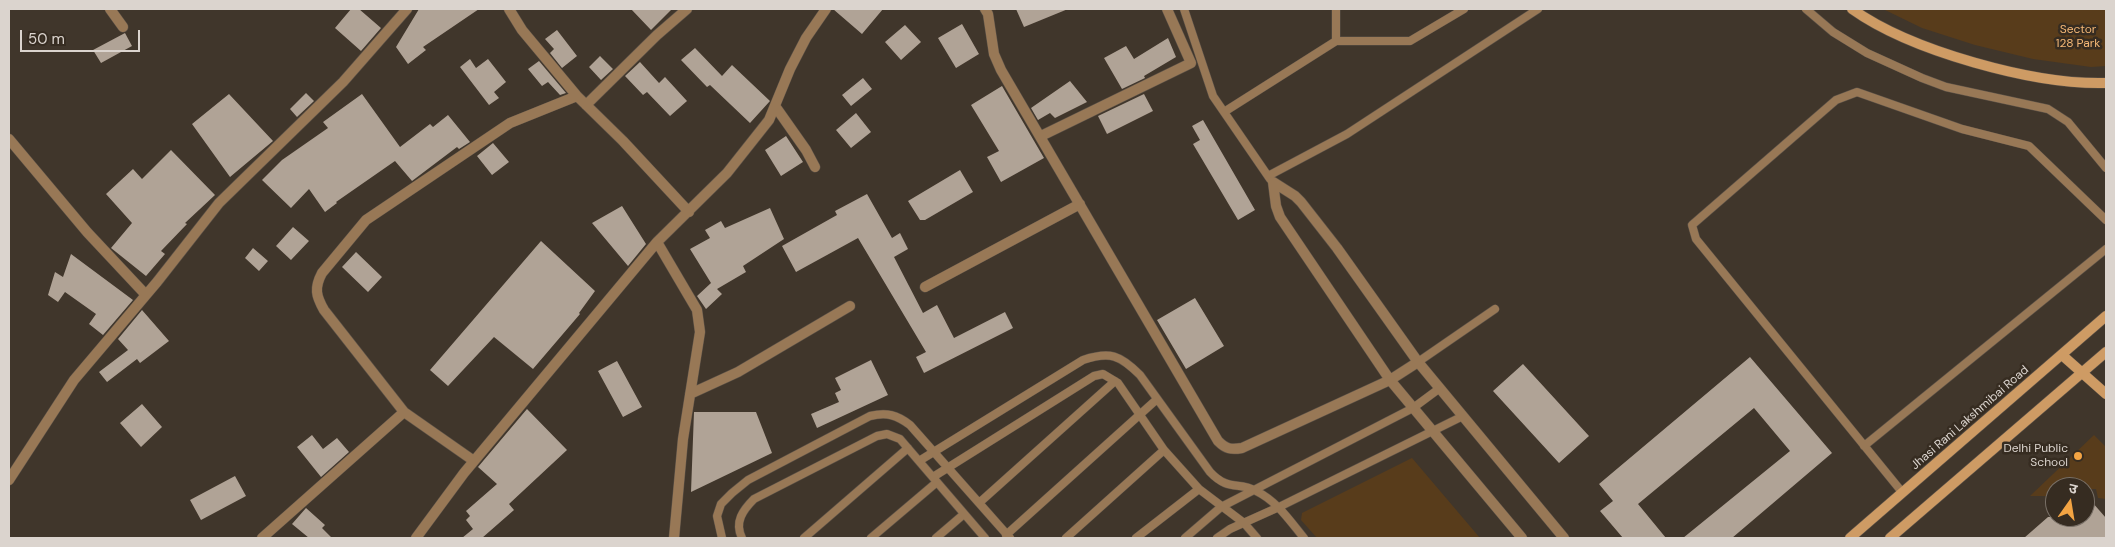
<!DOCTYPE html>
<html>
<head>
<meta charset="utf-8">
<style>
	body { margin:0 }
	#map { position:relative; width:2115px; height:547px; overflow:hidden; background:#40362b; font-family:"DM Sans","Noto Sans Devanagari",sans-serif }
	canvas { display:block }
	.frame { position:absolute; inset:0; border:10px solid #dbd4ce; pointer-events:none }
	.north { position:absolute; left:2045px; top:477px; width:50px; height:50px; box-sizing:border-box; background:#362c21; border:1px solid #786f66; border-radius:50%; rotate:13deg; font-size:14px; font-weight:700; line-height:20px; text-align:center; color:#dbd4ce }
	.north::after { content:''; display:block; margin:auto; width:18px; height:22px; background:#f3a443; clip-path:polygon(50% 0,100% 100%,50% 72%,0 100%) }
	.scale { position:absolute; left:20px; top:30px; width:120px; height:22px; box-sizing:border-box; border:2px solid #dbd4ce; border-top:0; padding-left:6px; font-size:15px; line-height:18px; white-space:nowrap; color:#dbd4ce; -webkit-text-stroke:4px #362c21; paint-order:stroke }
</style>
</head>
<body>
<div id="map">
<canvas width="2115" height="547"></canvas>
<div class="frame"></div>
<div class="north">उ</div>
<div class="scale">50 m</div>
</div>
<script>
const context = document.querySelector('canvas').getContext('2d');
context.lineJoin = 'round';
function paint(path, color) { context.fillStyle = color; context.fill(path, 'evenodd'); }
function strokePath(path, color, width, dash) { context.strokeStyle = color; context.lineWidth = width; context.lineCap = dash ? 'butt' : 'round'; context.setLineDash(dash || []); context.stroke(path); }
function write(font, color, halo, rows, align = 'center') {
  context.font = font + ' "DM Sans",sans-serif'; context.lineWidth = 5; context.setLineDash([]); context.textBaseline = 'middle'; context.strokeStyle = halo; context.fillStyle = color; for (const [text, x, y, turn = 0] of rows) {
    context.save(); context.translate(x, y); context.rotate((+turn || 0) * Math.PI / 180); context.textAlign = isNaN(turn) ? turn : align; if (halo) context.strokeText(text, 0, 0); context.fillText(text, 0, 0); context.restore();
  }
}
paint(new Path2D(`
	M1883,9H2106V66L2091,67L2033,59L1975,45L1922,28Z
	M2094,435L2106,447V499L2098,498L2096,489H2085V487H2055V496H2030Z
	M1412,458L1480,538H1317L1301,520L1302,513Z`), '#583c1b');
paint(new Path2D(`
	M351,9H359L381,28L361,51L335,28Z
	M419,9H479L423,47L426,50L408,64L396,47Z
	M631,9H672L651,30Z
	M833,9H883L862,34Z
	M1016,9H1068L1024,27Z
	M962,24L979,54L956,68L938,38Z
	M905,25L921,42L901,60L885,42Z
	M557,30L577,56L562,68L550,53L554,49L545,39Z
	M125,33L132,46L101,63L93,50Z
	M1168,38L1176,57L1144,76L1145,78L1122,89L1104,58L1126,46L1134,59Z
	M695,48L722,76L732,65L770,101L750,123L710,85L707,87L681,60Z
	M600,56L613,69L601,80L589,67Z
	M470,59L476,68L488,59L506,82L494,92L499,98L489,105L460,67Z
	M539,61L566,93L560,95L548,82L542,86L528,69Z
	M640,62L659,83L665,77L687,101L670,116L647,92L643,95L625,76Z
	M863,78L872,89L851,106L842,95Z
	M1070,81L1087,102L1055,118L1050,113L1038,120L1031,108Z
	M1002,86L1044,158L1001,182L987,157L999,151L971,105Z
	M306,93L314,101L297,117L290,109Z
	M229,94L273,141L230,177L192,124Z
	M362,94L400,147L430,124L433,127L448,115L470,142L459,149L457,147L412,181L395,161L336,202L337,203L325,212L309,189L291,208L262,180L282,160L328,128L323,122Z
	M1144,94L1153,111L1107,134L1098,116Z
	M856,113L871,132L851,148L836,130Z
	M1203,120L1255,210L1238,220L1193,144L1200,140L1192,126Z
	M786,136L803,162L781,176L765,150Z
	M493,143L509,162L492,175L477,156Z
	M171,150L215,195L185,223L187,224L161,251L165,254L146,276L111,248L132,223L106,194L133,169L142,179Z
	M960,170L973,192L925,220H920L908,201Z
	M867,194L892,238L900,233L908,249L894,257L923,313L937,305L954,338L1005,312L1013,328L924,373L916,357L926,352L858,238L796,272L782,246L837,215L835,211Z
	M622,206L646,244L628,266L592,223Z
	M770,208L784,239L743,266L746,272L717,289L722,294L706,309L697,296L711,283L690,249L710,238L705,230L721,221L725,228Z
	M293,227L309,241L291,260L276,246Z
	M541,241L595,291L579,313L580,314L533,369L494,337L448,386L430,370Z
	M253,248L268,261L259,271L245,258Z
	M356,252L382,277L368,292L342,267Z
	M71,254L133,300L103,335L89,324L96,314L65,292L58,302L48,295L55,272L63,277Z
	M1195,298L1224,346L1186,369L1157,320Z
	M142,310L169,341L140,363L137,359L107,382L99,372L128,350L118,339Z
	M1750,357L1832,453L1732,538H1683L1790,451L1754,408L1638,504L1666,538H1623L1600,511L1613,501L1599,484Z
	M871,360L888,395L817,428L811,414L839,402L835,393L841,390L835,378Z
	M617,361L642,407L623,417L598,371Z
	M1523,364L1589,436L1559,463L1493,391Z
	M142,404L162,427L141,447L120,423Z
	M527,409L567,450L509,504L514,510L482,538H462L473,529L466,520L470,516L466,511L497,484L478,467Z
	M694,412H756L772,453L691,492Z
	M312,435L323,449L337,438L349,452L321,477L297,447Z
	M235,476L246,496L201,520L190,500Z
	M2085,494L2106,518V538H2024L2048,517H2085Z
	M306,508L325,525L322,528L332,538H309L292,524Z`), '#b0a396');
const lane = new Path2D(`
	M1184,9L1213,96L1270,179
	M1336,9V41
	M1806,9L1833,32L1867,53L1922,78L1946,87L2048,109L2068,122L2106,168
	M1224,112L1336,41H1410L1464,9
	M1268,176L1347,134L1538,9
	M1418,362L1495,309
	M1864,446L2106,249
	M919,461L1083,360C1110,351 1120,355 1140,375L1210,472C1229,492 1238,481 1256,491C1277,501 1290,521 1304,538
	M933,477L1094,376L1103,374L1118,383L1164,450L1199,489L1244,523L1257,538
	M1902,492L1696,239L1692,225L1836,100L1857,92L1962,129L2029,146L2106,220
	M979,503L1115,381
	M1006,535L1156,400
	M722,538L717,516L721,504L732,493L748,480L870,416C887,412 897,415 910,425L1010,538
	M742,538C734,522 743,510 754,499L877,436L887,434L900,439L985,538
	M804,538L908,448
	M871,538L937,482
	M936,538L964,514
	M1066,538L1164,450
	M1136,538L1199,489
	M1185,538L1221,507L1413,408L1440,388
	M1217,538L1230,529L1279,507L1463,416`);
const street = new Path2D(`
	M110,9L123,27
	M509,9L522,30L577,96L623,141L689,212
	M985,9L988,14L994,54L1001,70L1218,441C1226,449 1231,450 1242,448L1390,380L1418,362
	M586,105L657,35L687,9
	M775,106L806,150L815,167
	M1041,136L1191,63L1167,9
	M9,139L87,232L146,295
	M1273,182L1295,196L1301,202L1337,248L1418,362L1564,538
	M1273,182L1276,206L1280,217L1390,380L1522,538
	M657,242L697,310L700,332L683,439L674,538
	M925,287L1080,204
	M690,394L738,372L850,306
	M404,412L324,310C316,296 314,288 322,273L366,220L510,123L577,96
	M9,480L74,380L157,282L219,203L343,82L407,9
	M262,538L404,412L474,461
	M416,538L464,473L657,242L727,173L769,120L790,69L806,38L826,9`);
const secondary = new Path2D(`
	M1852,9C1911,51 2034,85 2106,83
	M2062,355L2106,394
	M1850,538L2106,316
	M1890,538L2106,352`);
strokePath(lane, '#5c5248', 9);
strokePath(street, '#5c5248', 11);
strokePath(secondary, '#5c5248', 11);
strokePath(lane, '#987856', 8);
strokePath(street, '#987856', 10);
strokePath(secondary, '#ce9b64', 10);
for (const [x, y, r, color] of [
	[2078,456,5,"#f3a443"]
]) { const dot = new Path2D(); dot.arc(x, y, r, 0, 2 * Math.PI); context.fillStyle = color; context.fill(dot); strokePath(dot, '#362c21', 2); }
write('12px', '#f5b876', '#362c21', [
	["Sector",2078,30],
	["128 Park",2078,44]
]);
write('12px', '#dbd4ce', '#362c21', [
	["Jhasi Rani Lakshmibai Road",1970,418,-41]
]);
write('12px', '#dbd4ce', '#362c21', [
	["Delhi Public",2068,449],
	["School",2068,463]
], 'right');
</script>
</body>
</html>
